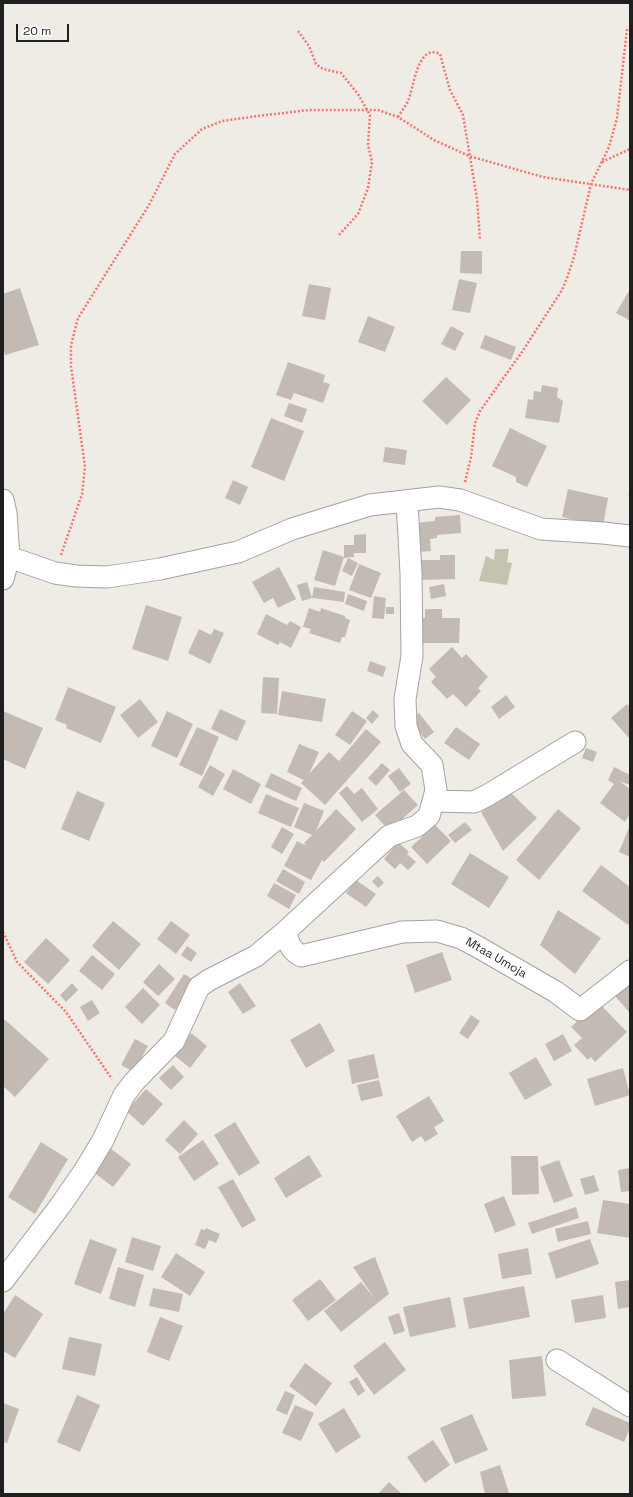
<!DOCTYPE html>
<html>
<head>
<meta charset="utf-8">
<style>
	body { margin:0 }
	#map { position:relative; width:633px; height:1497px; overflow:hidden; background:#efebe5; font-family:"Space Grotesk",sans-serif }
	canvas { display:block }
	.frame { position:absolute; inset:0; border:4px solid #1f1f1f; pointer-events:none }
	.scale { position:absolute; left:16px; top:24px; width:53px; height:18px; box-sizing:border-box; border:2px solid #1f1f1f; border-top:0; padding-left:5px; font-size:12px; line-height:14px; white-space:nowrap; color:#1f1f1f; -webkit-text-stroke:3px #fff; paint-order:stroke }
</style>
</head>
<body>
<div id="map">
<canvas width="633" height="1497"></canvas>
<div class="frame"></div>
<div class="scale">20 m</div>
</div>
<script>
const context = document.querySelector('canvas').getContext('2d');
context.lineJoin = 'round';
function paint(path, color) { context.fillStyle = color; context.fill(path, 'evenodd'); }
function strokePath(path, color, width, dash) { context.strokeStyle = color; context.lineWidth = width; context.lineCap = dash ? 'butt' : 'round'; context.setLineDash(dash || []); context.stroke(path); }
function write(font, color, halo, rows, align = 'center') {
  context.font = font + ' "Space Grotesk",sans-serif'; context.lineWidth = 4; context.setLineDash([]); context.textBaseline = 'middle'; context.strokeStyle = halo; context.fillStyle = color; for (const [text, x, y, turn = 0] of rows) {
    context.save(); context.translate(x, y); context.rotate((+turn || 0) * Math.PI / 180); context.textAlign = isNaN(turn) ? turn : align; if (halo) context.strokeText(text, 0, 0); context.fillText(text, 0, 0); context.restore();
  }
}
paint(new Path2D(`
	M495,549H509L507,562L512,563L507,585L479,581L486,556L494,560Z`), '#c4c2b0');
paint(new Path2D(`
	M461,251H482V274L460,273Z
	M459,279L477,283L470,313L452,310Z
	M309,284L331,288L325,320L302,316Z
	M20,288L39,345L5,355L3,347V294Z
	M630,289V317L629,320L616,313Z
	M368,316L395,327L385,352L358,342Z
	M451,326L464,333L455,351L441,344Z
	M485,335L516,347L511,360L480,348Z
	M288,362L325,375L323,382L330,384L323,403L294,393L291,400L276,395Z
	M446,377L471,400L447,425L422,401Z
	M542,385L558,388L557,397L563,401L559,423L525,418L528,399L533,400L534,391L541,392Z
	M289,403L307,409L302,423L284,416Z
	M271,418L304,431L284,481L251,467Z
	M510,428L547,446L527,487L516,482V477L492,466Z
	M385,447L407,450L405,465L383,462Z
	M233,480L248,487L240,505L225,498Z
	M568,489L608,498L603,526L562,517Z
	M460,515L461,533L437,535V538L430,539L431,551L418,552L416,523L435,521V517Z
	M366,534V553H354V557L344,558V545H354V535Z
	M323,550L344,557L335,586L314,580Z
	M440,555H455V579L416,580L415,560H440Z
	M348,558L358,563L352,576L342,571Z
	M359,564L381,573L371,598L349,590Z
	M279,567L296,599L278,608L273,598L264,603L252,582Z
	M307,582L312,598L302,601L297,585Z
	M444,584L446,596L431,599L429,587Z
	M314,587L345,592L344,602L312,598Z
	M348,594L367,601L364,611L345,604Z
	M374,596L386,598L384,619L372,618Z
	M146,605L182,617L168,661L132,649Z
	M386,607H394V614H386Z
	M309,608L320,612L321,608L345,616V618L350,620L345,637H342L340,643L309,633L311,629L303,627Z
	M425,609H442V618H460L459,643H422L423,618H425Z
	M266,614L287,625L290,621L301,627L291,648L280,642L278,645L257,634Z
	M199,629L211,635L214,629L224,633L210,664L188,653Z
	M452,647L462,658L466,654L488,677L478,688L481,691L466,707L453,694L447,699L431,682L436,677L429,669Z
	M370,661L386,667L383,677L367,671Z
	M263,677L279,678L277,714L261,713Z
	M68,687L116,707L101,743L66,728L67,725L55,720Z
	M282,691L326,699L322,722L278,715Z
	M506,695L515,707L499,719L491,707Z
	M140,699L158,722L138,738L120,715Z
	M627,704L630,707V739L611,718Z
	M220,709L246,721L237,741L211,729Z
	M373,710L379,716L372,724L366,718Z
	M3,711L43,728L25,769L3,759Z
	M167,711L193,724L177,758L151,746Z
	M352,711L367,721L350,745L335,735Z
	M419,713L434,732L425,739L410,720Z
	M197,727L219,737L202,776L179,765Z
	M456,727L480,744L469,760L444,743Z
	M366,729L381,742L325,805L301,783L304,780L287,772L299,744L319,752L309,774L329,752L339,761Z
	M586,748L597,752L593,762L582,758Z
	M382,763L390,770L376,786L368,778Z
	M210,765L225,774L213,796L198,787Z
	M614,767L630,775V785L619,781L630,789V814L625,822L600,803L614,784L608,780Z
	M399,768L411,784L400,792L388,776Z
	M233,769L261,784L251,804L223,789Z
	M271,773L302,788L296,801L265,787Z
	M347,786L354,794L362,788L378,809L362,822L339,793Z
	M404,790L418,805L389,831L375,815Z
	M77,791L105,803L89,841L61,829Z
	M510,792L537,818L503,851L481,812Z
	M266,794L299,808L291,827L258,813Z
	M304,803L324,811L316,831L336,809L356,829L324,862L322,860L311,880L284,866L297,841L307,846L304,843L312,835L294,827Z
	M558,809L581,828L539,880L516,860Z
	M465,822L472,830L455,843L448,835Z
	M435,825L451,841L427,864L411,847Z
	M630,825V857L619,852Z
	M282,827L294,834L282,854L271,847Z
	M398,842L409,852L407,854L416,862L408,870L400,863L395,869L384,859Z
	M470,853L509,877L489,908L451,884Z
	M601,865L630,887V922L628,925L582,891Z
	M283,869L305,882L299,894L276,881Z
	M378,876L384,883L378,888L372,881Z
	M356,880L376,894L366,907L346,893Z
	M274,883L296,895L289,909L267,896Z
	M558,910L601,938L575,974L540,945Z
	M113,921L141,944L119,970L92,946Z
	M171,921L190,935L176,954L157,939Z
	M46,938L70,960L48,984L24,962Z
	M187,946L197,953L191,962L181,955Z
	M442,952L452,980L415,993L406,965Z
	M92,955L115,974L102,990L79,971Z
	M159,964L175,979L158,996L143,982Z
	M184,974L194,980L175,1010L165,1003Z
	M630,980V1013L614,995Z
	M72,983L78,990L66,1002L60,995Z
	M240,983L256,1006L243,1014L228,992Z
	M143,988L160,1005L142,1024L125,1007Z
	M92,1000L100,1013L88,1021L80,1007Z
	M598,1002L627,1032L595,1062L591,1057L588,1060L574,1045L582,1038L571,1027Z
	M471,1015L480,1021L468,1039L459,1033Z
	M3,1018L49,1059L15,1097L3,1086Z
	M320,1023L335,1051L306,1068L290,1040Z
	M191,1033L207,1046L190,1068L174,1055Z
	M563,1034L572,1051L554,1061L545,1044Z
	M135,1039L148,1046L134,1072L121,1065Z
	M374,1054L379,1078L352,1084L348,1060Z
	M536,1057L552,1085L525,1100L509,1073Z
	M173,1065L184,1077L171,1090L159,1078Z
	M623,1068L630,1095L595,1106L587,1079Z
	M379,1080L383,1096L361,1101L357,1085Z
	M146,1089L163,1104L143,1126L126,1111Z
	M429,1096L444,1121L434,1127L438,1134L425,1142L421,1136L412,1142L396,1116Z
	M184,1120L198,1134L180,1154L165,1140Z
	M235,1122L260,1163L239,1176L214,1135Z
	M203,1140L219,1164L194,1181L178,1157Z
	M41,1142L68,1159L35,1214L8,1197Z
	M110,1148L131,1164L113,1187L92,1171Z
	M309,1155L322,1176L286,1198L274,1178Z
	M511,1156H538L539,1194L512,1195Z
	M559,1160L573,1196L554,1203L540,1167Z
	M630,1168V1191L621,1192L618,1170Z
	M594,1175L599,1191L585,1195L580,1179Z
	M233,1179L256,1220L242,1228L218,1187Z
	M504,1196L516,1225L495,1233L484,1204Z
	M603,1200L630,1204V1238L597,1233Z
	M576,1207L579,1218L532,1234L528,1223Z
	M588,1221L591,1234L558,1242L555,1229Z
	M206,1228L220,1234L216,1243L209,1240L205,1249L195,1245L201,1229L205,1230Z
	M132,1237L161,1246L153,1271L125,1262Z
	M90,1239L117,1249L101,1294L74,1284Z
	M590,1239L599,1264L556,1279L548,1253Z
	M528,1248L532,1274L502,1279L498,1254Z
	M176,1253L205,1272L190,1296L161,1277Z
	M375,1257L389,1294L341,1332L324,1311L361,1282L375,1299L353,1267Z
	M118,1267L144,1275L135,1307L109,1299Z
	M320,1279L336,1300L308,1321L292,1300Z
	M630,1280V1307L618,1309L615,1282Z
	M524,1286L530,1317L469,1329L463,1298Z
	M153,1288L183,1294L179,1312L149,1306Z
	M15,1295L43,1314L15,1358L3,1351V1314Z
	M603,1295L606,1318L575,1323L571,1300Z
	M450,1297L456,1327L410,1337L403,1307Z
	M399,1313L405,1331L394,1335L388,1317Z
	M160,1317L183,1326L169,1361L147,1352Z
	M69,1337L102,1344L95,1376L62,1369Z
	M385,1342L406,1370L374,1395L353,1366Z
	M542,1356L546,1396L512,1399L509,1360Z
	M305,1363L332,1383L316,1406L289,1386Z
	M357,1377L365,1391L358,1396L349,1382Z
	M285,1391L295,1395L287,1415L276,1410Z
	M77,1395L100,1405L80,1452L57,1442Z
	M3,1403L19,1409L7,1443L3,1442Z
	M295,1405L314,1413L301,1441L282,1433Z
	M593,1407L630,1423V1428L624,1442L585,1425Z
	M344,1408L361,1437L336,1453L318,1424Z
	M472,1414L488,1450L455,1464L440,1428Z
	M433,1440L450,1465L425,1483L407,1457Z
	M500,1465L509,1493L485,1494L480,1472Z
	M389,1482L402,1494H378Z`), '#c4bab4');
const street = new Path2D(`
	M3,500L6,513L9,557L3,579
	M9,557L55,573L76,576L107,577L160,569L238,552L292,529L370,505L439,497L460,500L541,529L603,533L630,536
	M434,801L474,802L488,795L575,742
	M286,931C288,942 290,950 301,956L402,932L437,931L461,938L478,947L556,992L580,1010L630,971
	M3,1281L60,1206L85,1170L103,1140L124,1095L134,1082L174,1041L199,987L209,980L256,956L286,931L389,836L417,826L429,816L436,790L432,765L412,744L406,726L405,699L412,656L411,573L407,502
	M557,1360L630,1406`);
strokePath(street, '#a3a3a3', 23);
strokePath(new Path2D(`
	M298,31L309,46L316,64L323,69L341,73L358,94L370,115L368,145L372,162L368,188L358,214L338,236
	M398,117C401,112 405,107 408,101C414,88 417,43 440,54L450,90L463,115L477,199L480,240
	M602,162L630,149
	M465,482L471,457L475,423L480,411L522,352L562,290L567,278L574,257L591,184L609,147L617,118L627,29
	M630,494V498
	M61,555L82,494L85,467L71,366V345L78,318L149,205L175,154L202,129L222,121L258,116L309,110H378L398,117L434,140L469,156L543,177L630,190
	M3,932L17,962L66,1012L112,1079`), '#f7736e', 2.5, [2, 2]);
strokePath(street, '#fff', 21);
write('12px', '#1f1f1f', '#fff', [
	["Mtaa Umoja",496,958,30]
]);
</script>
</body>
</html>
